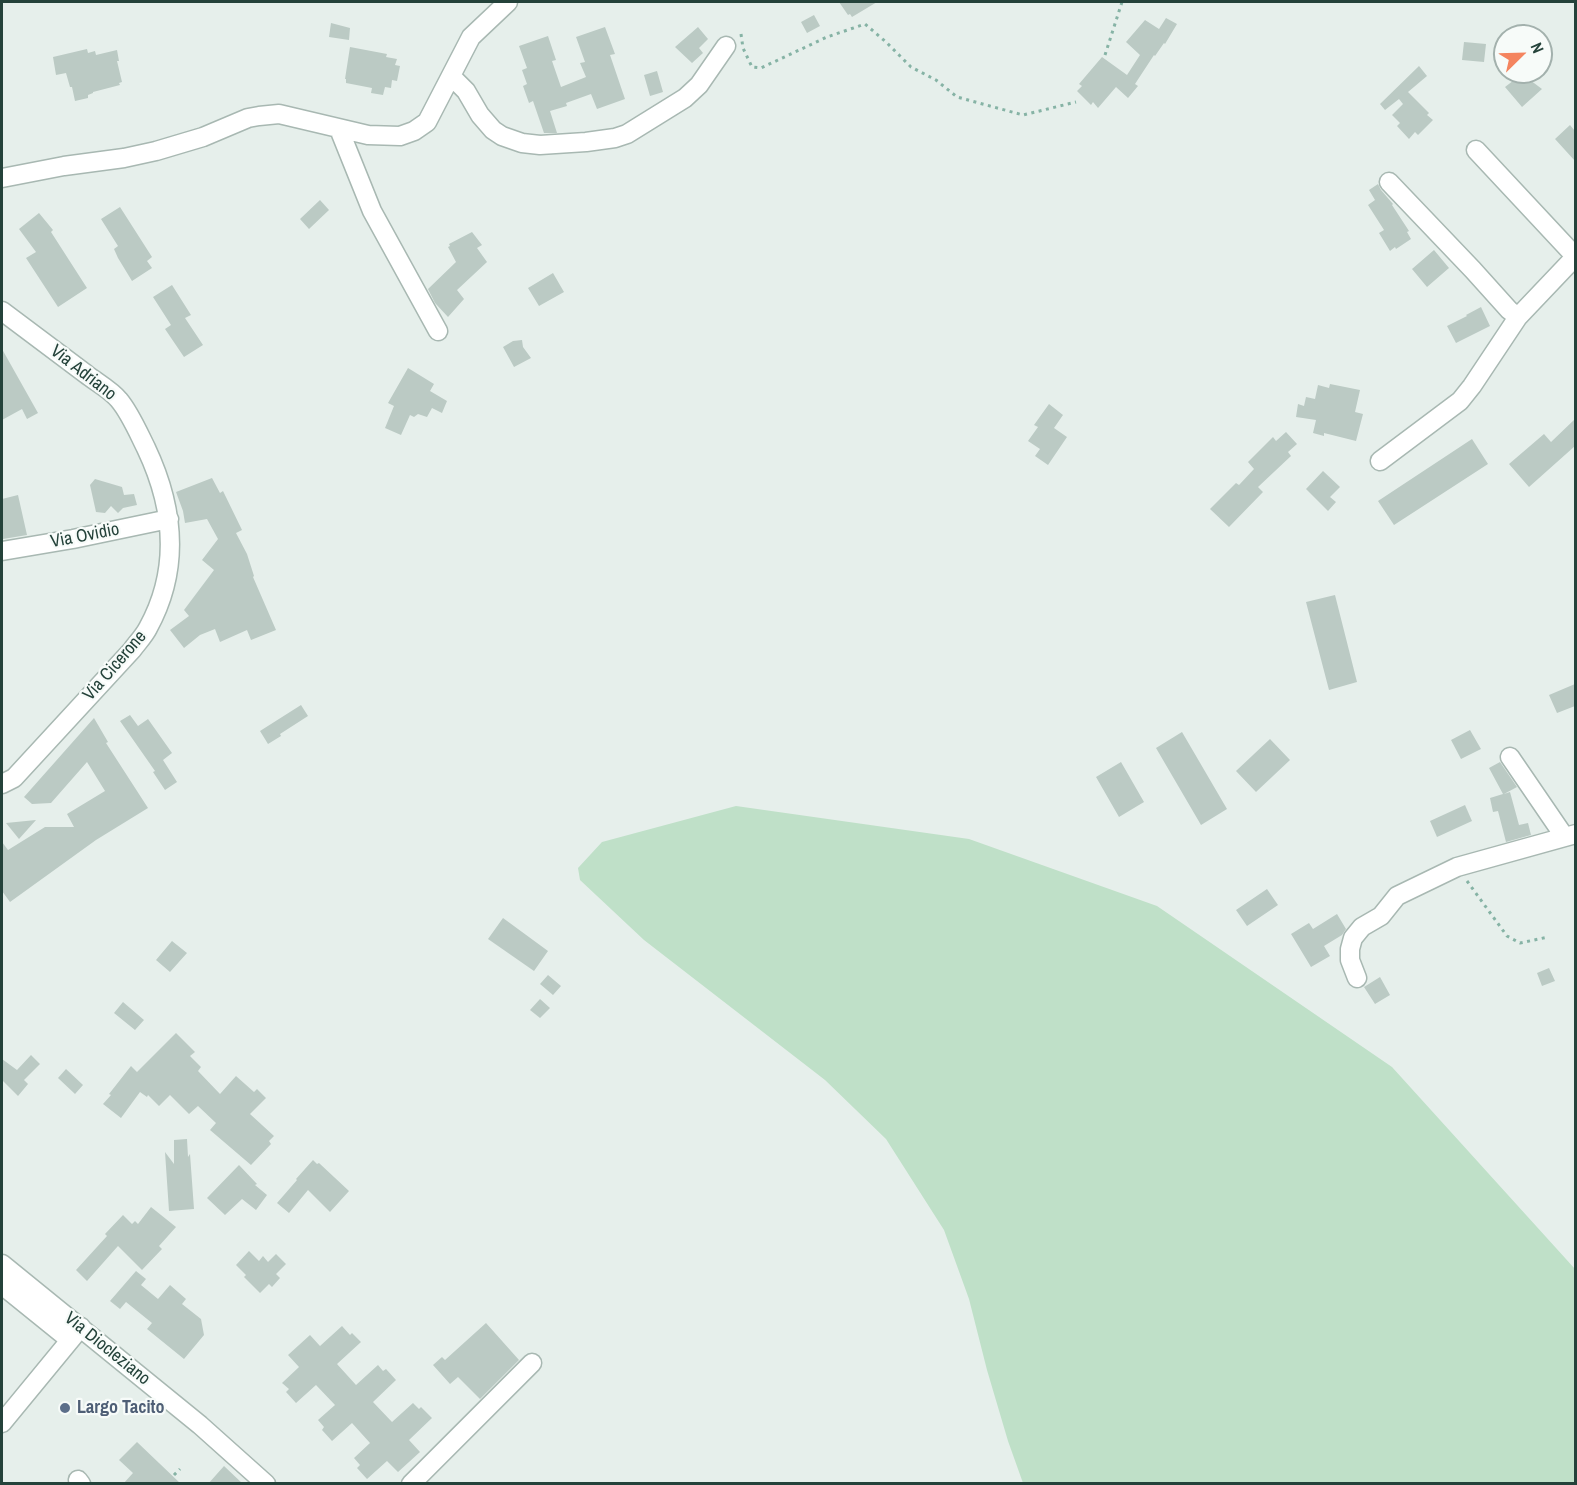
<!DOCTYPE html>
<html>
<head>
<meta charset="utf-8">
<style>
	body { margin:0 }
	#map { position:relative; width:1577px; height:1485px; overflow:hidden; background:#e6efeb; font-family:"Archivo Narrow",sans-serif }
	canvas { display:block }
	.frame { position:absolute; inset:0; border:3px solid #24423a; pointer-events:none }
	.north { position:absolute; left:1493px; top:24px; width:60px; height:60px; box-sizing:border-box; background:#f7fbf9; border:2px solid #a3b1ad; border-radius:50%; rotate:67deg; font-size:16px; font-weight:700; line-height:24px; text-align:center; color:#24423a }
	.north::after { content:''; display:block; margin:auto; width:21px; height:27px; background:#f4845f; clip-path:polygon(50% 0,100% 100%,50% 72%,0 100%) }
</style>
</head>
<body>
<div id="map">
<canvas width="1577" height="1485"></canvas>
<div class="frame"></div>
<div class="north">N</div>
</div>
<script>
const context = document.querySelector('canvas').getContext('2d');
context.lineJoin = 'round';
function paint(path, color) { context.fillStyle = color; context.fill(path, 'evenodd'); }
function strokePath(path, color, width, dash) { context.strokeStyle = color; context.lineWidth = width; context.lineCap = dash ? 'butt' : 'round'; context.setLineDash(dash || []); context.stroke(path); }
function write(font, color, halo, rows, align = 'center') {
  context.font = font + ' "Archivo Narrow",sans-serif'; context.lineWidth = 4.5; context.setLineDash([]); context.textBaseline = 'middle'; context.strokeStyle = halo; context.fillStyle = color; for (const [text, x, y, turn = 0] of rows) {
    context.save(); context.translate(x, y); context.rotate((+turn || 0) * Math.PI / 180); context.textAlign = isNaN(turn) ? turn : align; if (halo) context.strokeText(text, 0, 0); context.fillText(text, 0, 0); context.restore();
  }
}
paint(new Path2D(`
	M736,806L969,839L1157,906L1392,1067L1575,1269V1483H1023L1008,1441L987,1370L969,1299L944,1230L886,1139L825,1080L644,940L580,880L578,868L602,842Z`), '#bfe0c8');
paint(new Path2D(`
	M839,2H877L852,17L850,14L848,15Z
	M814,15L820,26L807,33L801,22Z
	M1166,18L1177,24L1165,44L1164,43L1155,56L1154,55L1135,84L1138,86L1128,98L1116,87L1098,108L1093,102L1091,105L1077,91L1082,86L1079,84L1102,57L1127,75L1140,55L1126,42L1145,20L1159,29Z
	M331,23L350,28L349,40L329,37Z
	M605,27L615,54L610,55L625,99L597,109L591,94L566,103L567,106L550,111L557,133H544L533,101L529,103L523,86L527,84L522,70L527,68L519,46L548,36L556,60L552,61L561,87L586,77L580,63L585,62L576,37Z
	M698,27L708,39L699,48L703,53L692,63L675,47Z
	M1464,42L1486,44L1484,62L1462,60Z
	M350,47L387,54L386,57L397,59L395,65L400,66L397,81L392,80L391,88L385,87L383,95L371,93L372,88L346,83V79H345Z
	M87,49L88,53L95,51L96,55L117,50L119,61H117L122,82L119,83L120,85L93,92V93L88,95V98L75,101L72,87H70L66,73L56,75L53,57Z
	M1419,66L1427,76L1408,92L1429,113L1427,115L1433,120L1418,135L1415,132L1409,139L1397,126L1400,123L1392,115L1403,104L1399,99L1385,110L1380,104Z
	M657,71L663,92L650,96L644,75Z
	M1522,74L1542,89L1522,107L1505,87Z
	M1570,125L1575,131V161L1555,139Z
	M1378,184L1381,190L1393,204L1392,205L1409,231L1407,232L1411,239L1396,249L1395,247L1390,251L1379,233L1384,230L1368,205L1375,200L1369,190Z
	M320,200L329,210L309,229L300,219Z
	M120,207L152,257L147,261L152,268L132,281L118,258L114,249L118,246L101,219Z
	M39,213L53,230L51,232L87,288L58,307L26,258L36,252L19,229Z
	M472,232L482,245L477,248L487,262L457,290L464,299L448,317L435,303L428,289L456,262L448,247L450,246L449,244Z
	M1434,250L1449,268L1427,287L1412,269Z
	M553,273L564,292L539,306L528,288Z
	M172,285L191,315L185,318L203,345L184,357L165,329L171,325L153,297Z
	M1481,307L1490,326L1456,343L1447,326L1467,316L1466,315Z
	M522,340L523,347L531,358L514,367L503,347L513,341Z
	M2,349L38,413L27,419L22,409L2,420Z
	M408,368L434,384L430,391L447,401L442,413L432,408L427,417L418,414L414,417L410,415L401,435L385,428L394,406L388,403Z
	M1330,384L1360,390L1355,412L1363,414L1356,441L1324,433V436L1313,433L1316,420L1296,417L1298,404L1304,406L1306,397L1315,399L1318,385L1329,388Z
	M1049,404L1063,415L1054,428L1067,437L1048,465L1035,456L1040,449L1028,441L1038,427L1034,425Z
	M1575,419V446L1529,487L1509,464L1544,434L1551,442Z
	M1286,432L1297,444L1288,452L1291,456L1258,487L1263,492L1229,527L1210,509L1236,483L1239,485L1254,469L1248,462L1273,437L1276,441Z
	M1472,439L1488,464L1394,525L1378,501Z
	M1323,471L1340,487L1330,497L1336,502L1328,511L1306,489Z
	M212,478L220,493L223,491L242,530L236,533L247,554L254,576L253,577L276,630L251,640L247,630L220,642L215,629L200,635L184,648L170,630L189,616L184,610L214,570L202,560L218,539L207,519L185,523L183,511L176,492Z
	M95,479L122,487L124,495L134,494L137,505L123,508L118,513L111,506L105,513L96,512L90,485Z
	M18,495L27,535L3,539L2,533V499Z
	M1335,595L1357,682L1329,690L1306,602Z
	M1575,684V706L1557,713L1549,695Z
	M301,705L308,716L280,734L281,736L268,744L260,731Z
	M130,715L138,726L148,719L172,753L163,760L177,782L165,790L153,772L155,771L120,721Z
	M94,718L108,742L106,743L148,808L96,840L10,902L2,891V842L8,850L45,827H74L67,814L105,791L87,762L51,803L32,804L24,797Z
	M1470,730L1481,749L1461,759L1451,740Z
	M1182,732L1227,809L1201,825L1156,748Z
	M1270,739L1290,760L1256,792L1236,771Z
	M1121,762L1144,802L1119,817L1096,777Z
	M1500,762L1517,787L1504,794L1510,792L1519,825L1528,823L1531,835L1506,842L1498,811L1493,812L1490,798L1503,794L1489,768Z
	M1465,805L1472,821L1437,837L1430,821Z
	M36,820L19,839L6,823Z
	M1267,889L1278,905L1247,926L1236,910Z
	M1337,914L1346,929L1342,935L1324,946L1330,956L1311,967L1291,934L1309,923L1313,929Z
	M503,918L548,951L534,971L488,939Z
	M172,941L187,953L170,972L156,960Z
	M1549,968L1555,981L1542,986L1537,973Z
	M548,975L561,986L553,995L540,984Z
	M1380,977L1390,995L1375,1004L1364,987Z
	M540,999L550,1008L540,1018L530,1010Z
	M123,1002L144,1020L135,1030L114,1013Z
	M176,1033L195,1052L190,1056L201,1067L198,1071L220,1094L236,1076L254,1092L257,1089L266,1098L250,1114L274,1136L269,1141L271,1144L251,1165L210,1130L216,1123L198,1106L189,1114L170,1095L159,1106L148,1095L147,1097L140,1092L121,1118L103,1104L111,1095L109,1094L131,1066L137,1072Z
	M31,1055L40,1064L24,1080L28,1084L18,1096L2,1080V1059L17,1070Z
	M66,1069L83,1085L75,1094L58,1078Z
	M187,1139L188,1157L190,1154L194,1209L169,1211L165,1152L174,1164V1140Z
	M313,1160L317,1164L319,1163L349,1191L330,1212L308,1190L289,1213L277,1203L297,1180L296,1179Z
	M239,1165L257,1184L255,1185L267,1195L256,1210L242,1199L225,1215L207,1198Z
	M151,1207L176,1227L159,1246L162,1249L142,1270L118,1246L87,1281L76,1270L107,1236L105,1234L123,1215L132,1224L135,1221L138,1224Z
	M249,1251L259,1261L263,1256L268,1262L276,1254L286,1264L276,1274L280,1278L272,1287L269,1284L260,1293L244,1277L246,1275L236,1265Z
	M136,1271L146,1279L141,1285L158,1299L170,1285L186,1299L182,1304L201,1319L204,1335L184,1359L147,1329L152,1323L126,1302L120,1309L110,1301Z
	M486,1323L519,1360L480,1399L458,1377L450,1384L433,1365L442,1357L445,1360Z
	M342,1326L350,1335L352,1333L361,1342L337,1364L356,1385L378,1365L383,1371L386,1369L396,1380L373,1402L392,1422L413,1403L419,1409L421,1407L432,1418L409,1440L420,1452L398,1472L387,1461L367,1479L357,1468L360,1465L354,1458L370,1443L352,1423L332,1441L322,1430L324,1427L318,1420L335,1405L316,1385L296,1403L286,1392L289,1389L282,1383L299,1367L288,1355L310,1335L320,1346Z
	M137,1442L181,1484H123L133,1473L119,1460Z
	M224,1466L243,1484H208Z`), '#bbcac4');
const minor = new Path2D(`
	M451,76L466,91L480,115L493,130L502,136L522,143L540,145L586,142L615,138L627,134L685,98L699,85L726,46
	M339,129L372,211L438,331
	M1476,150L1575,256
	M2,178L64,166L124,158L156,151L203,137L248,118L259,116L279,114L368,135L400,136L414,131L427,122L471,37L508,2
	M1389,182L1473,270L1509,310L1518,317
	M2,311C30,332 58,353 86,374C96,382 111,390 119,400C130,413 138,432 146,448C174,507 181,568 148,628C144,636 137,643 132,650L14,778L2,784
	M1380,461L1460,401L1472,386L1518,317L1576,256
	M2,551L73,539L169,519
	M1510,757L1564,836
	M1357,978L1350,960V949L1353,938L1362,927L1381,916L1397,896L1457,867L1576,834
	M2,1264L200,1425L266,1484
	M2,1285L70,1340
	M2,1423L81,1327
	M78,1480L81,1484
	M411,1484L532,1363`);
strokePath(minor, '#a8b8b2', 21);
strokePath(new Path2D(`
	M741,34L743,48L752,67L761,68L827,37L865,24L886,42L911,67L936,80L957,97L1023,115L1076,102
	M1105,55L1122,2
	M1467,881L1507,936L1520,943L1548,937
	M174,1475L180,1469`), '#86b3a5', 3, [3, 4.5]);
strokePath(minor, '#fff', 18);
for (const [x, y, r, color] of [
	[65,1408,6,"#5c6f8a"]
]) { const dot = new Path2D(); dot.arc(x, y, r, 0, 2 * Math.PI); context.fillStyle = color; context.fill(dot); strokePath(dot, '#f7fbf9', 2); }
write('18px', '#24423a', '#f7fbf9', [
	["Via Adriano",83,373,38],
	["Via Ovidio",85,536,-11],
	["Via Cicerone",115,666,-49],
	["Via Diocleziano",107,1349,39]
]);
write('bold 18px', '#4e5e75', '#f7fbf9', [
	["Largo Tacito",77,1408]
], 'left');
</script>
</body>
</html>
